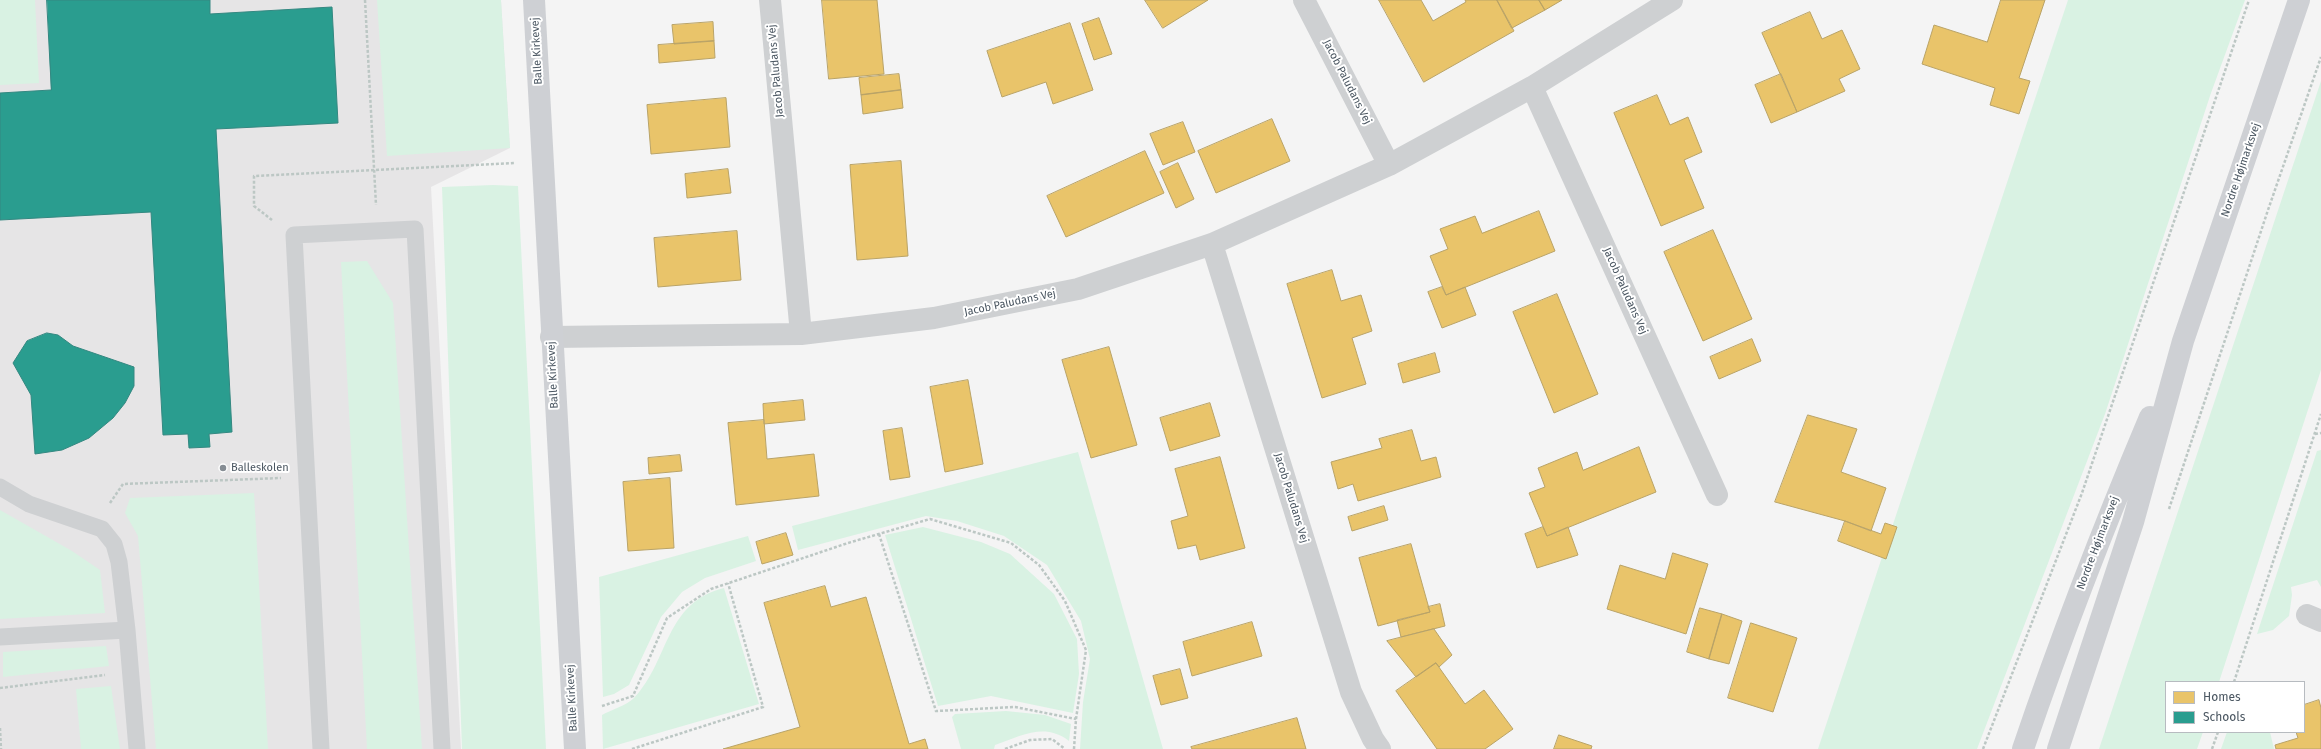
<!DOCTYPE html>
<html>
<head>
<meta charset="utf-8">
<style>
	body { margin:0 }
	#map { position:relative; width:2321px; height:749px; overflow:hidden; background:#f4f4f4; font-family:"Fira Sans",sans-serif }
	canvas { display:block }
	.legend { position:absolute; left:2165px; top:681px; width:140px; height:52px; box-sizing:border-box; background:#fff; border:1px solid #b7bbc0; margin:0; padding:5px 7px; list-style:none; font-size:12px; color:#4a5661 }
	.legend li { display:flex; align-items:center; gap:8px; height:20px }
	.legend b { width:20px; border:1px solid #b7bbc0 }
</style>
</head>
<body>
<div id="map">
<canvas width="2321" height="749"></canvas>
<ul class="legend">
<li><b style="height:11px;background:#e9c46a"></b>Homes</li>
<li><b style="height:11px;background:#2a9d8f"></b>Schools</li>
</ul>
</div>
<script>
const context = document.querySelector('canvas').getContext('2d');
context.lineJoin = 'round';
function paint(path, color) { context.fillStyle = color; context.fill(path, 'evenodd'); }
function strokePath(path, color, width, dash) { context.strokeStyle = color; context.lineWidth = width; context.lineCap = dash ? 'butt' : 'round'; context.setLineDash(dash || []); context.stroke(path); }
function write(font, color, halo, rows, align = 'center') {
  context.font = font + ' "Fira Sans",sans-serif'; context.lineWidth = 4; context.setLineDash([]); context.textBaseline = 'middle'; context.strokeStyle = halo; context.fillStyle = color; for (const [text, x, y, turn = 0] of rows) {
    context.save(); context.translate(x, y); context.rotate((+turn || 0) * Math.PI / 180); context.textAlign = isNaN(turn) ? turn : align; if (halo) context.strokeText(text, 0, 0); context.fillText(text, 0, 0); context.restore();
  }
}
paint(new Path2D(`
	M0,0H501L510,148L431,187L461,749H0Z`), '#e6e5e6');
paint(new Path2D(`
	M0,0H35L39,83L0,85Z
	M377,0H501L510,148L387,156Z
	M2068,0H2245L2211,93L2105,414L1977,749H1818Z
	M2321,81V370L2219,682H2166V732H2203L2197,749H2099Z
	M493,185L518,186L546,749H462L442,187Z
	M367,261L393,303L422,749H367L341,262Z
	M2321,450V587L2317,580L2291,587L2292,595L2289,616L2273,630L2257,634L2317,451Z
	M1078,452L1163,749H1080L1083,702L1090,659L1081,621L1047,565L1004,536L957,521L926,516L798,550L792,526Z
	M254,493L268,749H156L138,536L125,513L130,498Z
	M0,510L72,551L100,570L105,613L0,619Z
	M923,527L981,542L1010,554L1054,594L1077,639L1079,674L1073,713L991,696L938,706L885,535Z
	M748,536L756,561L705,578L682,592L661,617L629,685L614,694L603,697L599,577Z
	M724,588L759,704L603,749L602,715C611,710 627,705 634,698C670,660 664,603 724,588Z
	M106,646L109,666L3,677V652Z
	M111,686L120,749H81L76,689Z
	M1006,711L1045,715L1071,724L1069,741C1045,722 1021,736 995,745L994,749H961L952,717L955,714Z
	M2227,732H2270L2274,749H2221Z`), '#d9f2e3');
const homes = new Path2D(`
	M822,0H877L884,74L829,79Z
	M1145,0H1208L1163,28Z
	M1379,0H1421L1433,21L1466,2L1465,0H1497L1514,31L1424,82Z
	M1497,0H1539L1545,10L1512,28Z
	M1539,0H1562L1545,10Z
	M2001,0H2045L2019,78L2030,81L2019,114L1990,105L1995,88L1922,64L1934,25L1987,42Z
	M1810,12L1822,39L1842,30L1860,69L1839,79L1845,91L1797,112L1762,33Z
	M1099,18L1112,54L1094,60L1082,24Z
	M713,22L714,41L674,44L672,25Z
	M1070,23L1093,90L1053,104L1046,82L1002,97L987,51Z
	M714,41L715,58L659,63L658,45Z
	M899,74L901,90L861,95L859,78Z
	M1781,74L1797,112L1771,123L1755,85Z
	M901,90L903,108L863,114L861,95Z
	M1657,95L1670,125L1688,117L1702,152L1684,160L1704,208L1661,226L1614,113Z
	M726,98L730,147L651,154L647,105Z
	M1272,119L1290,161L1216,193L1198,151Z
	M1183,122L1195,152L1163,165L1150,134Z
	M1145,151L1164,193L1066,237L1047,196Z
	M901,161L908,256L857,260L850,165Z
	M1178,163L1194,199L1176,208L1160,172Z
	M728,169L731,193L687,198L685,174Z
	M1539,211L1555,251L1446,295L1430,256L1448,249L1440,229L1475,216L1482,233Z
	M1713,230L1752,319L1703,341L1664,252Z
	M737,231L741,280L658,287L654,238Z
	M1332,270L1341,301L1361,295L1372,331L1352,338L1366,384L1322,398L1287,284Z
	M1442,287L1446,295L1465,287L1476,315L1442,328L1428,292Z
	M1557,294L1598,394L1554,413L1513,312Z
	M1752,339L1761,361L1719,379L1710,357Z
	M1109,347L1137,445L1091,458L1062,360Z
	M1435,353L1440,372L1403,383L1398,364Z
	M968,380L983,464L945,472L930,387Z
	M803,400L805,420L764,424L763,404Z
	M1210,403L1220,436L1170,451L1160,418Z
	M1808,415L1857,429L1841,472L1886,488L1871,531L1845,521L1775,502Z
	M764,420L767,459L814,454L819,496L736,505L728,423Z
	M902,428L910,477L890,480L883,431Z
	M1412,430L1421,461L1436,457L1441,477L1358,501L1353,484L1338,489L1331,462L1382,448L1379,439Z
	M1639,447L1656,492L1547,536L1529,493L1545,487L1538,468L1577,452L1583,470Z
	M680,455L682,471L649,474L648,458Z
	M1220,457L1245,548L1200,560L1196,545L1178,549L1171,521L1188,516L1175,469Z
	M670,478L674,548L628,551L623,482Z
	M1384,506L1388,520L1352,531L1348,517Z
	M1845,521L1881,534L1885,523L1897,527L1886,559L1838,541Z
	M1543,527L1547,536L1568,527L1578,555L1537,568L1525,534Z
	M786,533L793,555L762,564L756,542Z
	M1411,544L1430,612L1378,626L1359,558Z
	M1673,553L1708,564L1686,634L1607,609L1620,565L1665,579Z
	M825,586L831,607L866,597L909,744L925,739L928,749H723L800,727L764,603Z
	M1440,604L1445,626L1401,637L1397,620L1430,612L1428,607Z
	M1700,608L1722,614L1709,659L1687,652Z
	M1722,614L1742,621L1729,664L1709,659Z
	M1252,622L1262,656L1192,676L1183,642Z
	M1751,623L1797,638L1773,712L1728,698Z
	M1434,629L1452,655L1439,667L1436,663L1416,677L1387,641Z
	M1436,663L1465,704L1484,690L1513,729L1485,749H1437L1396,691Z
	M1180,669L1188,698L1161,705L1153,676Z
	M2319,700L2321,708V749H2276L2275,745L2298,738L2296,732H2304V705Z
	M1297,718L1306,749H1192L1191,747Z
	M1559,735L1592,746L1591,749H1554Z`);
paint(homes, '#e9c46a');
strokePath(homes, '#b9a367', 1);
const schools = new Path2D(`
	M47,0H210V14L332,7L338,123L216,129L232,432L209,434L210,447L189,448L188,434L163,435L151,212L0,220V93L51,90Z
	M47,333L58,335L73,346L134,367V386L125,403L113,418L89,438L62,450L35,454L31,395L13,363L27,341Z`);
paint(schools, '#2a9d8f');
strokePath(schools, '#348881', 1);
strokePath(new Path2D(`
	M365,0L376,205
	M272,220L254,206V176L514,163
	M2315,434L2321,433
	M110,503L123,484L281,478
	M2169,509L2268,210L2321,57
	M879,534L936,711L1015,707L1076,719
	M2234,682L2321,414
	M0,688L105,675
	M602,706L633,696L667,618L711,589L848,543L930,519L1011,543L1039,565L1065,601L1086,650L1076,719L1074,749
	M0,728L1,749
	M632,749L763,707L728,583
	M1005,749L1030,740L1052,739L1065,749
	M1983,749L2082,493L2249,0
	M2212,749L2218,732`), '#bcc7c4', 2.5, [3, 2]);
strokePath(new Path2D(`
	M0,487L29,504L102,529L114,544L119,562L127,630
	M0,637L127,630L137,749
	M321,749L294,235L415,229L442,749`), '#ced0d2', 17);
strokePath(new Path2D(`
	M770,0L801,334
	M1304,0L1389,165
	M1532,87L1717,495
	M1212,244L1351,692L1373,739L1380,749
	M551,337L801,334L934,318L1078,289L1212,244L1389,165L1532,87L1672,0
	M2307,615L2321,621`), '#ced0d2', 22);
strokePath(new Path2D(`
	M534,0L575,749
	M2023,749C2061,637 2104,526 2150,417
	M2058,749L2133,522L2183,341L2299,0`), '#ced0d4', 22);
for (const [x, y, r, color] of [
	[223,468,4,"#868d94"]
]) { const dot = new Path2D(); dot.arc(x, y, r, 0, 2 * Math.PI); context.fillStyle = color; context.fill(dot); strokePath(dot, '#fff', 1.5); }
write('11px', '#4a5661', '#fff', [
	["Balle Kirkevej",537,51,-93],
	["Jacob Paludans Vej",776,71,-95],
	["Jacob Paludans Vej",1347,82,63],
	["Nordre Højmarksvej",2241,170,-71],
	["Jacob Paludans Vej",1625,291,66],
	["Jacob Paludans Vej",1010,303,-12],
	["Balle Kirkevej",553,375,-93],
	["Jacob Paludans Vej",1291,498,73],
	["Nordre Højmarksvej",2098,543,-69],
	["Balle Kirkevej",572,698,-93]
]);
write('11px', '#4a5661', '#fff', [
	["Balleskolen",231,468]
], 'left');
</script>
</body>
</html>
